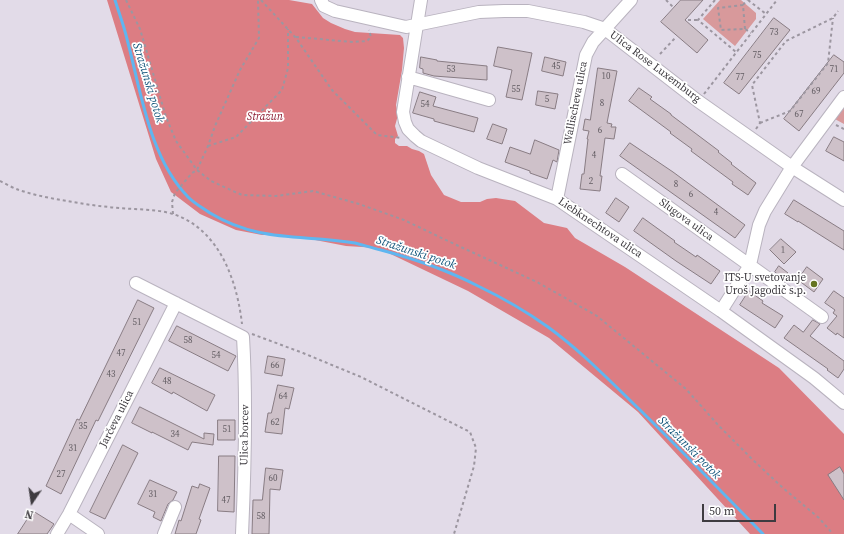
<!DOCTYPE html>
<html>
<head>
<meta charset="utf-8">
<style>
	body { margin:0 }
	#map { position:relative; width:844px; height:534px; overflow:hidden; background:#e2dbe8; font-family:"Source Serif 4",serif }
	canvas { display:block }
	.north { position:absolute; left:12px; top:482px; width:40px; height:40px; -webkit-text-stroke:3px #fff; paint-order:stroke; rotate:193deg; font-size:11px; font-weight:700; line-height:16px; text-align:center; color:#3e3b40 }
	.north::after { content:''; display:block; margin:auto; width:14px; height:18px; background:#3e3b40; clip-path:polygon(50% 0,100% 100%,50% 72%,0 100%) }
	.scale { position:absolute; left:702px; top:504px; width:74px; height:18px; box-sizing:border-box; border:2px solid #3e3b40; border-top:0; padding-left:5px; font-size:12px; line-height:14px; white-space:nowrap; color:#3e3b40; -webkit-text-stroke:3px #fff; paint-order:stroke }
</style>
</head>
<body>
<div id="map">
<canvas width="844" height="534"></canvas>
<div class="north">N</div>
<div class="scale">50 m</div>
</div>
<script>
const context = document.querySelector('canvas').getContext('2d');
context.lineJoin = 'round';
function paint(path, color) { context.fillStyle = color; context.fill(path, 'evenodd'); }
function strokePath(path, color, width, dash) { context.strokeStyle = color; context.lineWidth = width; context.lineCap = dash ? 'butt' : 'round'; context.setLineDash(dash || []); context.stroke(path); }
function write(font, color, halo, rows, align = 'center') {
  context.font = font + ' "Source Serif 4",serif'; context.lineWidth = 3.5; context.setLineDash([]); context.textBaseline = 'middle'; context.strokeStyle = halo; context.fillStyle = color; for (const [text, x, y, turn = 0] of rows) {
    context.save(); context.translate(x, y); context.rotate((+turn || 0) * Math.PI / 180); context.textAlign = isNaN(turn) ? turn : align; if (halo) context.strokeText(text, 0, 0); context.fillText(text, 0, 0); context.restore();
  }
}
paint(new Path2D(`
	M720,0H741L756,13V19L735,46L703,19Z
	M844,102V124L833,118Z`), '#d8999b');
paint(new Path2D(`
	M107,0H289L312,4L323,18L331,23L345,29L355,32L400,35L403,38L404,48L402,70L396,105L398,115L395,126L398,136L395,139V143L399,146H407L412,149L419,151L424,154L431,175L444,195L461,202H480L487,199L496,198L515,201L544,223L567,228L575,238L625,267L779,368L844,434V534H750L638,412L549,338L468,291L378,248L346,246L310,239L277,235H262L236,230L200,214L171,192L156,159Z`), '#dc7d83');
strokePath(new Path2D(`
	M115,0C119,13 124,26 127,39C141,91 149,157 188,197C195,204 203,208 210,213C260,243 301,234 355,243C363,245 372,248 381,250C415,259 447,270 478,286C501,297 527,312 548,327C581,351 610,381 639,409C681,450 722,492 763,534`), '#5fb6f0', 3);
const building = new Path2D(`
	M681,0H703L685,20L708,40L697,53L661,22Z
	M774,18L790,30L739,94L724,83Z
	M498,47L532,53L522,100L506,97L512,70L494,66Z
	M834,55L844,62V73L799,131L784,119Z
	M421,57L437,60V61L487,66V80L434,76L423,73V69L420,68Z
	M545,57L566,62L563,76L542,71Z
	M598,68L617,71L607,123L612,124L611,127H616L614,139L605,138L600,176H602L600,191L580,189L582,174H584L588,139H587L589,131L583,130L585,119L590,120Z
	M639,88L652,97L650,99L671,114V115L719,151L718,152L732,163L731,164L756,183L748,195L732,184L733,182L691,151L692,149L670,133L671,132L629,101Z
	M538,91L558,94L555,109L536,105Z
	M420,92L436,97L433,106L478,118L474,132L434,121V119L413,113Z
	M493,124L507,129L502,144L487,139Z
	M834,137L844,142V161L826,151Z
	M535,140L559,150L557,162L553,160L547,179L530,173V171L505,162L510,147L530,154Z
	M630,143L673,172L745,225L735,238L620,156Z
	M616,198L629,207L619,222L606,213Z
	M794,200L844,231V250L798,221V222L785,214Z
	M643,218L675,241L674,242L696,257L697,255L720,271L711,284L676,261L634,231Z
	M781,239L796,252L784,264L770,250Z
	M779,266L788,273L783,279L775,272Z
	M807,267L823,279L814,292L798,280Z
	M749,291L763,301L762,303L783,316L775,328L740,305Z
	M834,291L844,298V338L837,333L836,335L827,328L837,316L833,313L835,310L825,303Z
	M138,300L154,308L98,421L96,420L61,494L46,486L77,419L79,420Z
	M813,320L820,324L810,336L844,361V369L838,378L827,370L828,369L784,338L794,325L803,332Z
	M177,326L236,356L228,371L169,341Z
	M268,356L285,359L282,376L265,373Z
	M160,368L215,395L207,411L173,392L172,394L152,383Z
	M278,385L294,388L289,409L285,408L282,434L265,432L268,413H271Z
	M140,407L204,439V433L214,434L213,445L192,442L188,450L152,432V433L132,423Z
	M218,420H235V440H218Z
	M123,445L138,453L105,519L90,512Z
	M219,456H235L234,512L218,511Z
	M840,467L844,474V500L828,475Z
	M266,468L283,470L280,490L270,489L269,534H252L253,500H262Z
	M150,480L177,492L173,500L168,504L161,521L153,517L155,512L138,504Z
	M200,484L210,488L199,519L201,520L196,534H175L179,520L181,521L192,486L198,488Z
	M33,511L54,524L47,534H18Z`);
paint(building, '#cec1c9');
strokePath(building, '#887c83', 1);
const minor = new Path2D(`
	M321,0L324,6L335,11L406,27L479,12L504,11H528L584,22L605,29L698,101L792,167L844,200
	M421,0L403,112L405,122L408,129L415,136L421,141L478,168L557,199L721,311L814,378L844,403
	M408,77L489,100
	M622,174L822,317
	M557,199L586,55L593,42L631,0
	M136,283L243,337C247,403 245,468 242,534
	M721,311L750,265L759,225L765,211L792,167L844,97
	M69,514L98,534
	M57,534L69,514L176,303
	M164,534L175,507`);
strokePath(minor, '#b9b3bf', 14);
strokePath(new Path2D(`
	M126,0L140,29L166,117L176,141L197,170L211,181L242,195L276,196L313,191L359,204L404,220L450,242L537,282L597,316L686,389L719,426L752,459L783,488L819,518L833,534
	M261,0L296,38L332,90L377,135L402,138
	M666,0L674,8
	M715,0L698,20L736,52
	M748,0L766,14
	M743,5L747,0
	M688,20H698
	M745,29L743,5L718,8L721,30L745,29L751,33
	M296,37L353,42L367,41L371,37L369,30
	M660,54L676,37
	M704,94L777,0
	M760,123L790,111L828,63L833,18
	M836,125L844,129
	M756,129L760,123L752,85L786,41L833,18L838,11
	M208,146L236,137L282,90L288,68V29
	M0,181C6,184 13,188 19,190C37,196 55,199 73,202C85,204 97,206 109,207C130,210 153,208 173,214C219,229 237,280 242,324
	M173,214L172,202L175,193L192,173L197,170L208,146L215,126L240,70L259,38L258,0
	M252,334L303,353L361,377L470,432L476,448L474,466L454,534`), '#9c96a0', 2, [3, 3]);
strokePath(minor, '#fff', 12);
for (const [x, y, r, color] of [
	[814,284,4,"#667521"]
]) { const dot = new Path2D(); dot.arc(x, y, r, 0, 2 * Math.PI); context.fillStyle = color; context.fill(dot); strokePath(dot, '#fff', 1.5); }
write('9px', '#625c62', null, [
	["73",774,33],
	["75",757,56],
	["45",556,67],
	["53",451,70],
	["71",834,70],
	["10",606,77],
	["77",740,78],
	["55",516,90],
	["69",816,92],
	["5",547,100],
	["8",602,104],
	["54",425,105],
	["67",799,115],
	["6",600,131],
	["4",594,156],
	["2",591,182],
	["8",676,185],
	["6",691,195],
	["4",716,213],
	["1",783,251],
	["51",137,323],
	["58",188,341],
	["47",121,354],
	["54",216,356],
	["66",275,366],
	["43",111,375],
	["48",167,382],
	["64",283,397],
	["62",275,423],
	["35",83,427],
	["51",227,430],
	["34",175,435],
	["31",73,449],
	["27",61,475],
	["60",273,479],
	["31",153,495],
	["47",226,501],
	["58",261,517]
]);
write('11px', '#3e3b40', '#fff', [
	["Ulica Rose Luxemburg",655,67,37],
	["Wallischeva ulica",576,103,-79],
	["Slugova ulica",686,220,36],
	["Liebknechtova ulica",600,228,34],
	["Jarčeva ulica",117,419,-63],
	["Ulica borcev",245,435,-89]
]);
write('italic 11px', '#8c1a30', '#fff', [
	["Stražun",265,117]
]);
write('11px', '#3e3b40', '#fff', [
	["ITS-U svetovanje",806,278],
	["Uroš Jagodič s.p.",806,291]
], 'right');
write('italic 12px', '#11547a', '#fff', [
	["Stražunski potok",148,83,73],
	["Stražunski potok",416,253,18],
	["Stražunski potok",689,448,45]
]);
</script>
</body>
</html>
